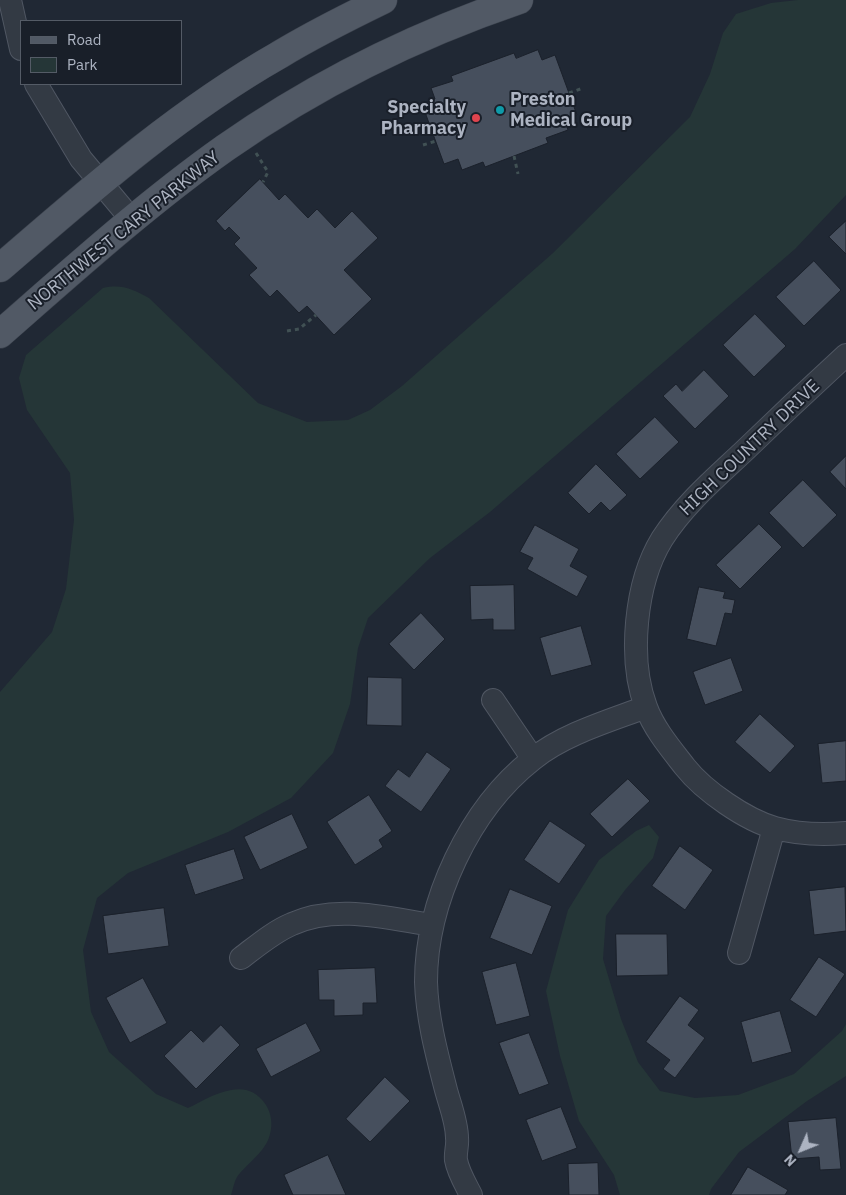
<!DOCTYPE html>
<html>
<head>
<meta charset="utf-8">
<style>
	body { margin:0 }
	#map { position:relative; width:846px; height:1195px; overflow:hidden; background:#202834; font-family:"IBM Plex Sans",sans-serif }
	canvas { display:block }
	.legend { position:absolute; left:20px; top:20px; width:162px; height:65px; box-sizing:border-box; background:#191f29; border:1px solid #545b66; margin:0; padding:6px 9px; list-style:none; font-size:15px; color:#adb4c2 }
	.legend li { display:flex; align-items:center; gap:10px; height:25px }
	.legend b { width:25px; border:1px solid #545b66 }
	.north { position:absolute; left:776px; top:1125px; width:50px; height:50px; -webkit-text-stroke:4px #191f29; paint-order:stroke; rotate:226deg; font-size:14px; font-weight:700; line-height:20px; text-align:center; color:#adb4c2 }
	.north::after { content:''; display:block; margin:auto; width:18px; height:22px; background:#adb4c2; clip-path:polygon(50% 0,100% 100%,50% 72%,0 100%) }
</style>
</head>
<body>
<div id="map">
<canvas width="846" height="1195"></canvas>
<ul class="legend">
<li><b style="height:6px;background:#515965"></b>Road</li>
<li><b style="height:14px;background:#253637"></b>Park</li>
</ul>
<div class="north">N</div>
</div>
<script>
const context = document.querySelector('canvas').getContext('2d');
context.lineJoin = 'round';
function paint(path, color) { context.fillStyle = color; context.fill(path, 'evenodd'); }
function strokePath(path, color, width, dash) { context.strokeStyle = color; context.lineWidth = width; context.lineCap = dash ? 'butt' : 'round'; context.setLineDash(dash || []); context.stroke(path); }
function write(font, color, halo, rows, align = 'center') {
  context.font = font + ' "IBM Plex Sans",sans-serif'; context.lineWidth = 4; context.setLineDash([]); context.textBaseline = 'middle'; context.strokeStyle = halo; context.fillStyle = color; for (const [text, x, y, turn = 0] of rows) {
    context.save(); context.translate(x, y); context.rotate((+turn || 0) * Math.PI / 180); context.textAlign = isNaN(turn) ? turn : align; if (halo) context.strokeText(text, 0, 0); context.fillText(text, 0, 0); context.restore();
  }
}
paint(new Path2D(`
	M798,0H846V195L795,249L490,512L430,558L368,618L358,648L350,704L333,753L291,798L228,832L128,873L97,898L83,950L91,1012L109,1052L156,1094L188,1108C212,1096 246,1074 266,1105C271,1113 273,1124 270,1134C266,1152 247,1163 237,1177C234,1182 233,1189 231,1195H0V692L52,632L66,589L74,520L70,473L27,410L19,378L26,355L103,288C122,284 132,289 149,298L258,403L307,422L348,420L370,410L402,386L553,253L690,117L710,74L723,33L736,14L771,3Z
	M649,825L659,837L653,858L625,890L606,916L603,959L621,1019L638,1062L660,1091L695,1098L738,1095L794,1074L842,1031L846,1024V1076L807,1101L739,1152L711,1189L709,1195H620L614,1175L579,1121L560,1056L546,991L568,910L599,860L636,831Z`), '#253637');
const building = new Path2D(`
	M538,50L542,60L555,55L577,115L565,120L568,130L546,138L548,143L485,167L483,162L462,170L458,159L444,164L422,104L435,99L431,88L453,81L451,76L514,53L516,58Z
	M260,179L279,200L285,194L308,218L317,209L335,228L352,211L378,238L344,270L372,299L334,335L307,306L299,313L277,290L270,297L249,275L257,268L234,244L240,238L229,227L225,231L216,221Z
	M846,221V254L829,237Z
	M814,261L841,290L804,326L776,297Z
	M755,314L786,346L754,377L723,345Z
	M704,370L729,396L695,429L663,396L676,384L682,391Z
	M655,417L679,442L640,479L616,454Z
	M846,456V489L830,472Z
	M596,464L627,495L610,511L601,502L589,514L568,493Z
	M803,480L837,515L803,548L769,513Z
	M759,524L782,547L740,589L716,565Z
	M535,525L579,549L570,566L588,576L577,597L527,569L533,558L520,552Z
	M514,585L515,630H493V619L471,620L470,586Z
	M699,587L725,592L723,598L735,600L732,614L725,613L716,646L687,639Z
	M421,613L445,639L414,670L389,644Z
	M581,626L592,665L551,676L540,638Z
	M731,658L743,691L705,705L693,672Z
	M368,677L402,678V726L367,725Z
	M760,714L795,746L770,773L735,742Z
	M846,741V781L822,783L818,744Z
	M427,752L451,769L421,812L385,786L398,769L409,777Z
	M628,779L650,801L612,837L590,814Z
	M369,795L392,831L379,840L383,847L355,865L327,822Z
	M292,814L308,848L260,870L244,837Z
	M550,821L586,845L559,884L524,860Z
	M680,846L713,870L685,910L652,886Z
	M234,849L244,879L195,895L185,865Z
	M845,887L846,931L814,935L809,891Z
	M510,889L552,906L532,955L490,938Z
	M164,908L169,946L108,954L103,916Z
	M616,934H667L668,975L617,976Z
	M819,957L845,974L816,1017L790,1000Z
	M516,963L530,1016L496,1025L482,972Z
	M375,968L377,1003H363V1015L334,1016V1000H319L318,970Z
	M143,978L167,1023L130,1043L106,998Z
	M680,996L699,1010L688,1025L705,1038L675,1078L663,1069L670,1060L646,1042Z
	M780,1011L792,1052L752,1063L741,1022Z
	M306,1023L321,1051L271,1077L256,1049Z
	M221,1025L240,1045L196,1089L164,1056L191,1030L203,1042Z
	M529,1033L549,1084L519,1095L499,1043Z
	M385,1077L410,1101L370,1142L346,1119Z
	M561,1107L577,1148L542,1161L526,1120Z
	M836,1118L841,1169L820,1170L819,1157L792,1159L788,1122Z
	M328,1155L346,1195H293L284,1175Z
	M598,1163L599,1195H569L568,1164Z
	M748,1167L788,1190L785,1195H731Z`);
paint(building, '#464f5d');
strokePath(building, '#1b212b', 1);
const minor = new Path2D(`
	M10,0L21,49
	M36,84L81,159L132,220
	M846,355C811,387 776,420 742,453C713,480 683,506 662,539C635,583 628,659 646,707C654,729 671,749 685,767C704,791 746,820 775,828C797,834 823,835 846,833
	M493,700L533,759
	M739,953L774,828
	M241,958C257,946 273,932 292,924C336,904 386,918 432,925
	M471,1195C466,1185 458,1172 456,1160C455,1153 458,1145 457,1138C457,1122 450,1105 446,1090C437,1055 427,1018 426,982C426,902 469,809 533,759C564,734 609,721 646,707`);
const primary = new Path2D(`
	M0,268C88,192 177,113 279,55C312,35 348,17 383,0
	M0,334C73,270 146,204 225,148C315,85 416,35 519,0`);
strokePath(minor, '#505763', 24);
strokePath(primary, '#3c434e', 29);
strokePath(new Path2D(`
	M569,93L583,88
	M423,145L436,141
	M256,153L268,172L263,182
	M514,156L518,174
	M287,331L299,329L316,315`), '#415154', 3, [4, 4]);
strokePath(minor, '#333a44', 22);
strokePath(primary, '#515965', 28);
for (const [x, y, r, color] of [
	[500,110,5,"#0f9aa8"],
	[476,118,5,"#e0444e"]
]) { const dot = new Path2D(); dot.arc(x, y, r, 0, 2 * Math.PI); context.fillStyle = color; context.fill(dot); strokePath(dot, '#191f29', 2); }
write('bold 18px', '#adb4c2', '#191f29', [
	["Preston",510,100],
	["Medical Group",510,121],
	["Specialty",466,108,"right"],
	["Pharmacy",466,129,"right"]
], 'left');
write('18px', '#adb4c2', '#191f29', [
	["NORTHWEST CARY PARKWAY",124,231,-39],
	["HIGH COUNTRY DRIVE",750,448,-44]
]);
</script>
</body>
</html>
